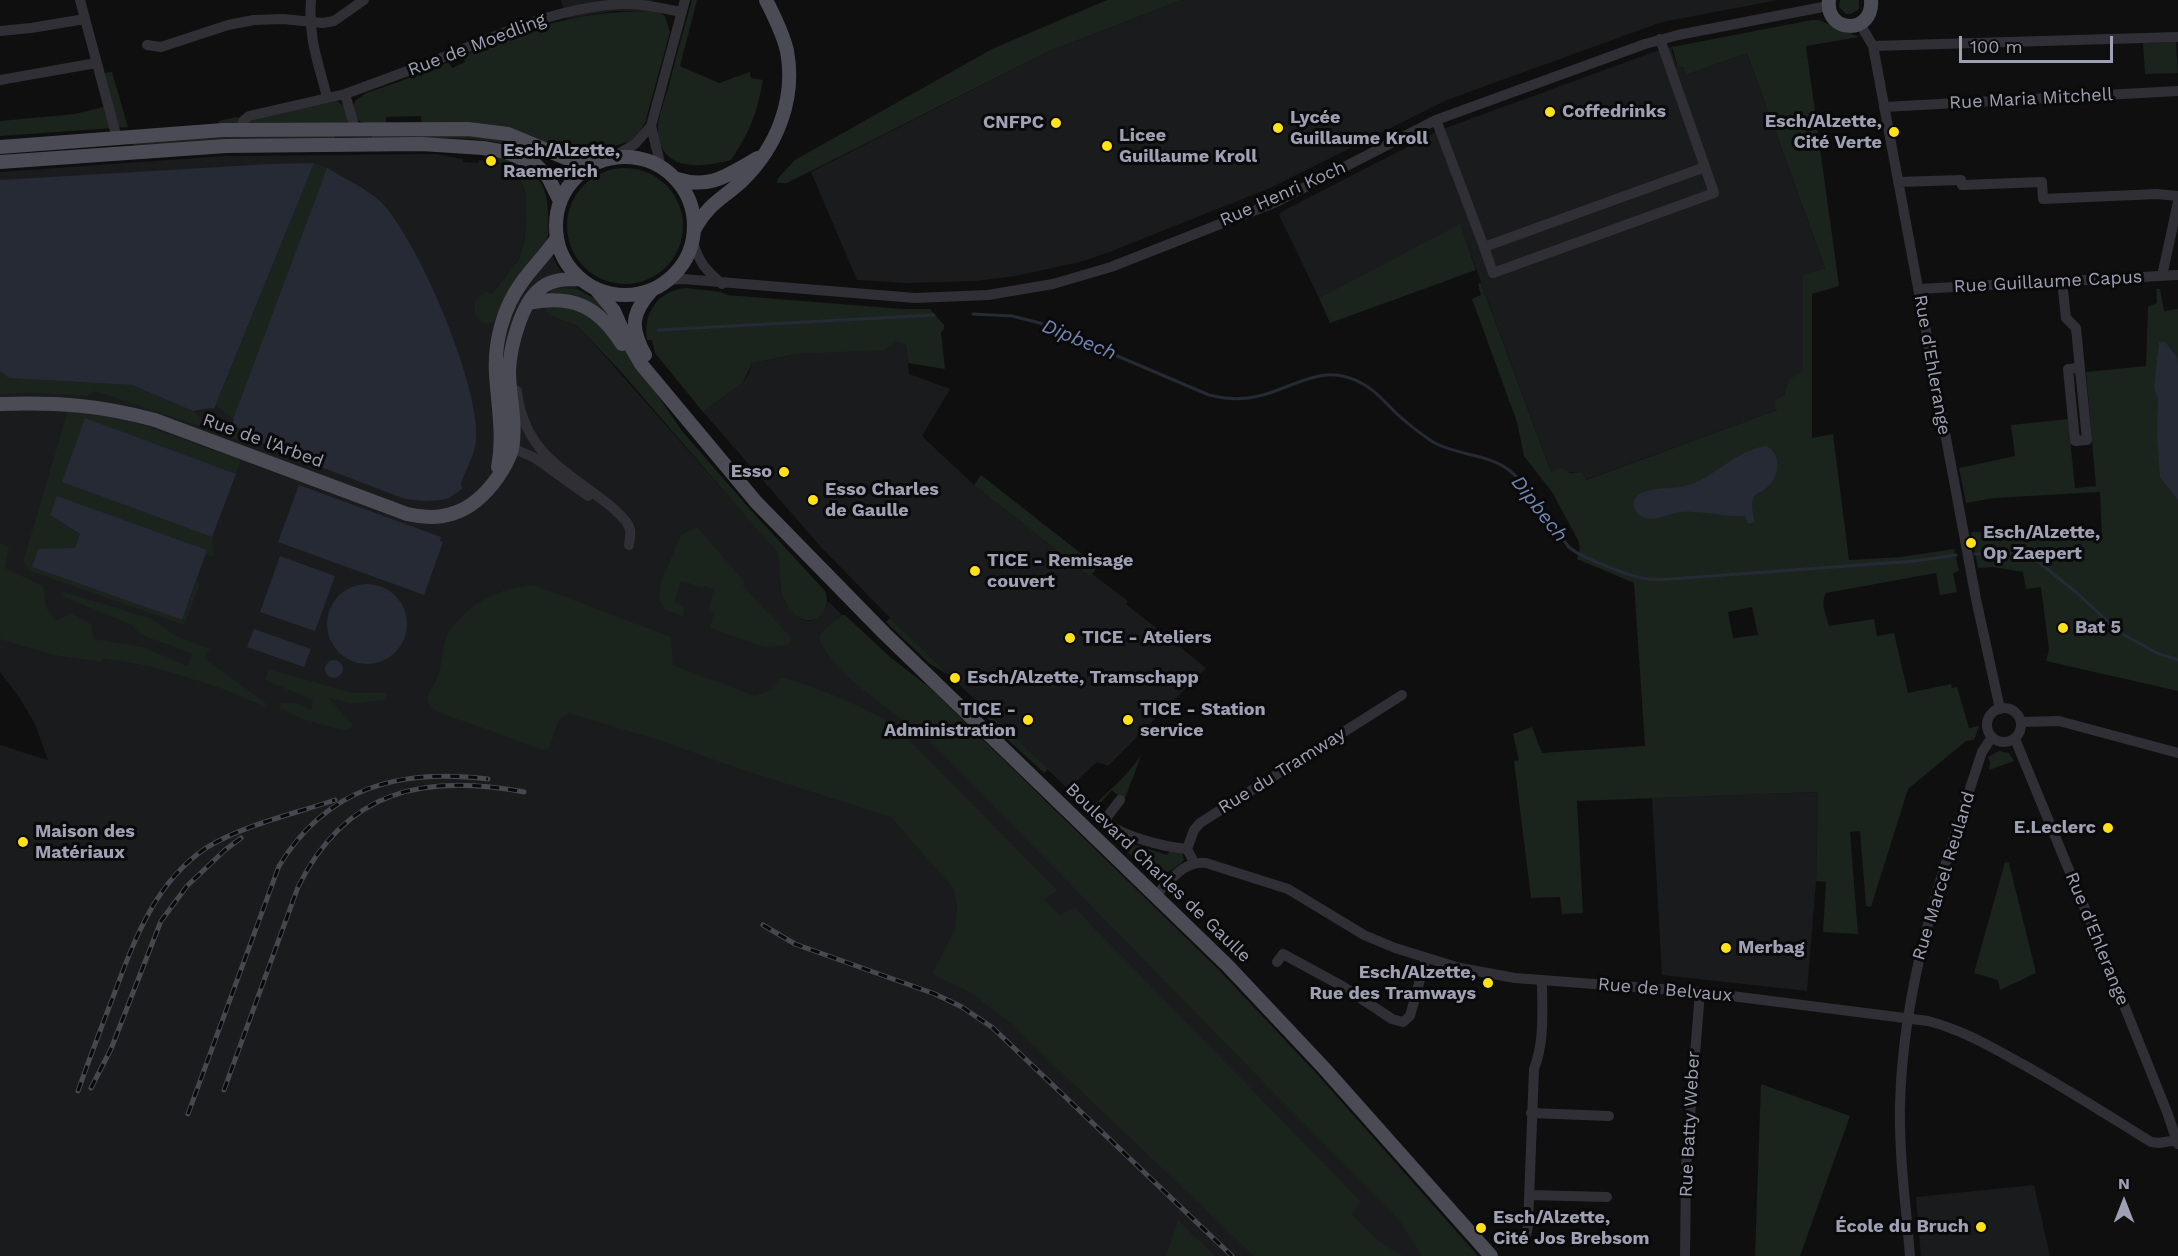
<!DOCTYPE html>
<html>
<head>
<meta charset="utf-8">
<style>
	body { margin:0 }
	#map { position:relative; width:2178px; height:1256px; overflow:hidden; background:#0f0f10; font-family:"Work Sans",sans-serif }
	canvas { display:block }
	.north { position:absolute; left:2094px; top:1172px; width:60px; height:60px; -webkit-text-stroke:4px #0a0a0b; paint-order:stroke; rotate:0deg; font-size:16px; font-weight:700; line-height:24px; text-align:center; color:#9ea0b3 }
	.north::after { content:''; display:block; margin:auto; width:21px; height:27px; background:#9ea0b3; clip-path:polygon(50% 0,100% 100%,50% 72%,0 100%) }
	.scale { position:absolute; left:1959px; top:36px; width:154px; height:27px; box-sizing:border-box; border:3px solid #9ea0b3; border-top:0; padding-left:8px; font-size:18px; line-height:21px; white-space:nowrap; color:#9ea0b3; -webkit-text-stroke:4px #0a0a0b; paint-order:stroke }
</style>
</head>
<body>
<div id="map">
<canvas width="2178" height="1256"></canvas>
<div class="north">N</div>
<div class="scale">100 m</div>
</div>
<script>
const context = document.querySelector('canvas').getContext('2d');
context.lineJoin = 'round';
function paint(path, color) { context.fillStyle = color; context.fill(path, 'evenodd'); }
function strokePath(path, color, width, dash) { context.strokeStyle = color; context.lineWidth = width; context.lineCap = dash ? 'butt' : 'round'; context.setLineDash(dash || []); context.stroke(path); }
function write(font, color, halo, rows, align = 'center') {
  context.font = font + ' "Work Sans",sans-serif'; context.lineWidth = 6; context.setLineDash([]); context.textBaseline = 'middle'; context.strokeStyle = halo; context.fillStyle = color; for (const [text, x, y, turn = 0] of rows) {
    context.save(); context.translate(x, y); context.rotate((+turn || 0) * Math.PI / 180); context.textAlign = isNaN(turn) ? turn : align; if (halo) context.strokeText(text, 0, 0); context.fillText(text, 0, 0); context.restore();
  }
}
paint(new Path2D(`
	M561,0H652L650,10L644,12L613,11L566,19Z
	M1182,0H1778L1662,22L1447,100L1270,188L1112,251L1080,262L1015,276L975,281L907,283L857,280L811,172L1047,52Z
	M1672,47V52L1678,68L1683,67L1686,75L1747,53L1825,268L1803,276V371L1789,383L1777,410L1585,480L1582,472H1551L1460,225L1319,298L1279,215L1281,212L1440,130L1662,49Z
	M436,154L463,159V162L478,163L479,160L510,165L522,183L526,195L525,237L519,259L492,294L474,308L552,255L558,267L579,290L566,288L551,316L577,326L587,336L771,544L777,552L781,562L780,587L785,602L798,617L803,620L811,621L818,617L827,605L828,601L842,615L830,626L1436,1256H0V745L48,760L35,724L19,697L0,672V172L224,156Z
	M895,341L906,345L909,374L950,389L922,436L974,485L1089,576L1091,573L1128,601L1126,604L1206,668L1108,766L1097,762L1068,789L890,618L821,547L703,412L743,382L749,373L752,363L797,354Z
	M1818,792L1816,881L1807,991L1662,975L1652,798Z
	M2034,1185L2050,1256H1921L1916,1197Z`), '#1a1b1d');
paint(new Path2D(`
	M692,0H697L680,66L719,83L750,72L751,78L763,80C757,113 750,132 731,160C704,167 664,173 658,135C656,120 665,100 669,85C676,57 684,28 692,0Z
	M1107,0H1182L1047,52L787,183H777L778,178L795,160L992,49Z
	M1840,0H1859V9L1851,14H1846L1839,7Z
	M645,9L658,12L665,16L670,32L645,123L640,131L631,141L582,156L565,152L520,132L491,126L422,124L421,116L386,117V124H365L352,117L345,124L219,126V121L237,117L243,121L337,101L345,107L352,108L355,101L366,93L399,82L449,62L452,68L465,62L463,56C522,30 579,10 644,12Z
	M1812,20H1819L1859,37L1806,46L1839,286L1812,294V438L1833,434L1849,560L1901,557L1954,549L1959,571L1953,573L1957,592L1940,595L1936,573L1826,593C1820,605 1826,613 1829,626L1874,619L1877,636L1894,633L1908,693L1951,684L1952,688L1957,687L1969,728L1979,726L1974,740L1966,741L1908,789L1871,907L1866,906L1860,831L1850,832L1858,934L1823,932L1826,882L1816,881L1818,792L1577,801L1583,913L1562,914L1560,897L1531,898L1514,761L1519,760L1513,734L1532,727L1542,753L1645,746L1634,583L1577,559L1580,548L1578,540L1552,492L1524,456L1517,422L1472,299L1481,295L1478,284L1481,283L1551,472L1561,468L1570,473L1582,472L1586,480L1777,410L1774,402L1784,395L1789,379L1803,371V275L1825,268L1747,53L1686,75L1683,67L1678,68L1672,47ZM1752,607L1758,635L1733,638L1728,612Z
	M2176,42L2178,73L2145,74L2143,43Z
	M112,72L128,127L0,136V121L75,114L111,105L105,73Z
	M451,134L508,139L540,152L538,156C488,131 428,139 373,140L372,138V135Z
	M224,135H335V139L133,145V142Z
	M490,156C526,163 548,174 548,214C548,223 550,234 546,242C534,268 516,292 501,317C494,322 490,325 482,323L475,315V301L486,291L492,294L519,259L525,237L526,195L522,183L510,165L489,161Z
	M314,163L327,168L233,419L216,405Z
	M567 226a58 58 0 1 1 116 0a58 58 0 1 1-116 0Z
	M1460,224L1476,270L1330,323L1319,298Z
	M566,288L579,290L605,304L652,387L682,431L749,508L825,591C832,605 819,626 802,619C796,617 789,608 786,603C776,587 783,568 777,552L622,373L587,336L577,326L551,316L546,310L544,300L546,294L555,289Z
	M686,288L721,292L727,295L902,309H930L944,325V329L941,332L945,369L908,363L906,345L895,341L885,350L797,354L752,363L743,382L703,412L655,353L652,340H647C642,313 659,290 686,288Z
	M2156,289H2160L2164,311L2178,309V691L2046,661L2049,650L2041,587L2026,589L2023,572L1993,567L1978,568L1971,532L2005,531L2102,537L2100,492L1994,498L1966,503L1959,468L2015,456L2011,425L2068,419L2075,488L2096,486L2086,372L2146,366L2148,307L2157,303Z
	M0,371L9,378L132,385L193,411L205,423L221,429L231,425L244,432L235,438L95,391L87,396L36,393L0,394Z
	M68,410L116,416L241,460L236,474L85,419L62,482L212,537L214,556L205,555L207,550L57,497L50,515L80,535L75,549H38L32,567L182,620L196,582L200,584L184,625L33,572L23,562Z
	M981,475L1097,566L1094,572L1089,576L974,485Z
	M697,527L744,581L743,586L791,638V642L788,645L764,647L710,628L714,613L708,611L714,590L704,586L703,588L681,581L674,602L684,606L683,616L666,611L659,599L661,582L681,535Z
	M0,543L9,547L5,568L43,586L46,607L56,621L71,613L91,624L94,639L143,647L188,666L192,654L140,634L132,625L62,596L64,592L152,619L174,635L210,649L204,658L267,704L264,706L215,686L149,666L102,658V662L54,655L0,639Z
	M534,585L671,637L673,665L755,696L773,689L782,677C821,689 857,704 893,724L1057,890L1044,900L1060,915L1074,907L1361,1202L1351,1214L1378,1241L1403,1256H1254L1009,1022L973,994L932,974L955,930L957,907L954,889L891,817L740,769L665,742L568,713L559,720L549,748L543,750L438,712C416,698 435,689 439,673C443,661 442,645 448,633C450,629 454,625 457,622C477,598 503,588 534,585Z
	M842,615H845L890,657L930,688L1218,969L1317,1074L1478,1256H1422L1399,1220L925,736C894,712 832,674 819,638L822,632Z
	M890,618L949,675L930,664L886,622Z
	M268,669L353,693H386L385,700L351,704L328,697L353,726L348,729L342,730L299,718L281,708L280,703H296L311,710L313,700L265,680Z
	M974,698L1048,769L1044,773L993,726Z
	M1999,751L2009,753L2014,761L1989,770L1990,762L1988,757Z
	M1142,753L1124,801L1112,790L1096,808L1101,813L1099,816L1117,831L1115,838L1167,855L1170,850L1182,853L1184,860C1171,873 1161,877 1144,868L1086,813C1105,793 1129,776 1142,753Z
	M2005,862L2009,863L2036,973L2000,990L1998,980L1974,973Z
	M1761,1084L1850,1116L1800,1256H1755Z
	M1178,1220L1215,1256H1166Z`), '#1b231d');
paint(new Path2D(`
	M314,163L214,409L210,408L193,411L132,385L9,378L0,371V180L270,164Z
	M327,168C342,177 370,191 381,202C418,240 481,387 476,440C475,454 466,470 461,483L462,489L449,498L441,500L424,501L405,499L271,448L234,425L233,419Z
	M2159,342H2165L2177,357L2178,364V500L2160,477L2157,435L2158,398L2154,388Z
	M85,418L236,474L212,537L62,482Z
	M1767,446C1783,457 1780,478 1764,490C1760,493 1755,493 1753,499C1751,505 1753,516 1755,522L1748,524L1745,516C1724,517 1703,510 1681,512C1669,513 1657,521 1645,518C1634,515 1629,500 1640,494C1652,486 1671,490 1685,486C1715,478 1735,450 1767,446Z
	M299,485L441,537L440,541L443,542L424,595L278,542Z
	M57,496L207,550L182,620L32,567L38,549L75,548L80,534L50,515Z
	M280,556L335,576L315,631L260,612Z
	M327 624a40 40 0 1 1 80 0a40 40 0 1 1-80 0Z
	M254,629L311,649L304,667L247,647Z
	M325 669a9 9 0 1 1 18 0a9 9 0 1 1-18 0Z`), '#252a35');
strokePath(new Path2D(`
	M973,314L1012,316L1040,323L1209,395C1228,400 1245,400 1263,395C1299,385 1324,362 1363,384C1377,391 1386,404 1397,414C1408,424 1421,434 1433,442C1457,456 1488,453 1510,471C1535,491 1549,521 1568,546C1576,556 1634,578 1648,579C1655,580 1663,579 1671,579L1915,561L1956,555
	M658,330L934,315
	M1975,554L2007,553L2036,560L2077,593L2119,632L2157,653L2178,660`), '#252a35', 3);
strokePath(new Path2D(`
	M80,0L117,138
	M311,0C308,37 318,62 327,97
	M1860,24L1873,46L1976,599L2000,709
	M0,31L31,28L85,19
	M147,45L161,47L228,25L254,20L283,19L323,23L334,21L364,0
	M1873,46L2178,37
	M0,80L96,63
	M345,94C378,82 411,70 444,57C503,33 563,5 628,4C646,4 664,9 682,12
	M1884,107L2178,91
	M1436,120L1484,247L1705,167L1660,39
	M651,126L661,167
	M242,130L243,121L249,116L345,94L355,129
	M613,157L635,144L651,126L685,0
	M1898,182L1961,180L1962,185L2042,182L2043,199L2157,194L2178,196
	M693,242C699,263 706,270 722,284
	M1484,247L1493,273L1714,193L1705,167
	M2162,276L2178,202
	M669,280L683,279L915,298L988,295L1053,284L1111,267L1276,202L1436,120L1645,44L1678,35L1828,6
	M2062,281L2066,318L2076,328L2087,440L2075,441L2068,369L2080,368
	M1918,289L2178,275
	M517,391C519,414 529,437 545,454C565,475 592,490 614,509C618,513 624,518 627,523C632,530 630,537 629,545
	M509,444L512,448L535,458L588,496
	M1987 725a17 17 0 1 1 34 0a17 17 0 1 1-34 0Z
	M2021,722L2059,721L2178,753
	M2015,739L2099,943L2167,1112L2178,1144
	M1120,800L1104,821C1121,836 1164,847 1187,849
	M1194,862L1187,849L1194,830L1200,823L1402,695
	M1156,895C1171,880 1183,861 1206,863L1288,889L1364,935L1395,948L1460,968L1515,978L1700,992L1928,1021C1963,1030 1993,1048 2024,1065C2067,1089 2109,1116 2151,1142L2159,1143L2177,1140
	M1277,962L1283,954L1342,986L1392,1019L1403,1022L1410,1016L1426,958
	M1531,1113L1609,1116
	M1529,1195L1607,1197
	M1525,1241L1528,1226L1534,1069C1545,1041 1542,1010 1542,980
	M1685,1256L1686,1167L1700,992
	M1910,1256C1906,1206 1899,1156 1900,1106C1903,979 1943,871 1982,752L1992,737`), '#302f36', 10);
strokePath(new Path2D(`
	M1829,0C1825,34 1874,35 1871,0
	M0,147L223,130L468,129L508,134L568,159L594,163
	M556 226a69 69 0 1 1 138 0a69 69 0 1 1-138 0Z
	M0,162L226,146L422,144L483,148L506,152L535,164L548,177L560,201
	M677,179C711,190 729,174 758,158
	M694,230C709,203 721,200 742,181C777,147 796,99 787,51C783,33 774,16 766,0
	M595,288L614,311L626,338L641,364L756,502L884,633L1228,966L1324,1068L1491,1256
	M528,303C572,294 598,306 622,344
	M645,355C630,328 631,313 652,290
	M0,404C58,402 99,405 155,420L407,514C432,520 456,517 476,501C491,489 507,467 512,449C517,423 509,397 509,371C510,347 521,303 541,288C552,279 567,279 580,279
	M498,467C504,436 498,405 496,374C494,342 503,308 522,282C533,267 546,254 557,238`), '#4b4b55', 14);
const rail = new Path2D(`
	M763,925L795,944L935,994L962,1007L993,1028L1232,1256
	M91,1088L111,1049L161,921L187,886L225,850L241,838
	M224,1090L298,887C346,790 424,773 524,792
	M78,1091C89,1060 101,1028 113,997C134,941 154,883 206,848C243,825 294,814 335,800
	M188,1114L279,866C327,787 400,768 488,779`);
strokePath(rail, '#46474f', 5);
strokePath(rail, '#0a0a0b', 3, [9]);
for (const [x, y, r, color] of [
	[1550,112,6,"#ffe118"],
	[1056,123,6,"#ffe118"],
	[1278,128,6,"#ffe118"],
	[1894,132,6,"#ffe118"],
	[1107,146,6,"#ffe118"],
	[491,161,6,"#ffe118"],
	[784,472,6,"#ffe118"],
	[813,500,6,"#ffe118"],
	[1971,543,6,"#ffe118"],
	[975,571,6,"#ffe118"],
	[2063,628,6,"#ffe118"],
	[1070,638,6,"#ffe118"],
	[955,678,6,"#ffe118"],
	[1028,720,6,"#ffe118"],
	[1128,720,6,"#ffe118"],
	[2108,828,6,"#ffe118"],
	[23,842,6,"#ffe118"],
	[1726,948,6,"#ffe118"],
	[1488,983,6,"#ffe118"],
	[1981,1227,6,"#ffe118"],
	[1481,1228,6,"#ffe118"]
]) { const dot = new Path2D(); dot.arc(x, y, r, 0, 2 * Math.PI); context.fillStyle = color; context.fill(dot); strokePath(dot, '#0a0a0b', 2); }
write('18px', '#9ea0b3', '#0a0a0b', [
	["Rue de Moedling",477,45,-21],
	["Rue Maria Mitchell",2031,99,-3],
	["Rue Henri Koch",1283,194,-24],
	["Rue Guillaume Capus",2048,282,-3],
	["Rue d'Ehlerange",1932,365,80],
	["Rue de l'Arbed",263,441,20],
	["Rue du Tramway",1282,771,-32],
	["Boulevard Charles de Gaulle",1158,873,44],
	["Rue Marcel Reuland",1944,876,-73],
	["Rue d'Ehlerange",2097,939,68],
	["Rue de Belvaux",1665,990,5],
	["Rue Batty Weber",1690,1124,-87]
]);
write('bold 18px', '#9ea0b3', '#0a0a0b', [
	["Coffedrinks",1562,112],
	["Lycée",1290,118],
	["Guillaume Kroll",1290,139],
	["Esch/Alzette,",1882,122,"right"],
	["Cité Verte",1882,143,"right"],
	["CNFPC",1044,123,"right"],
	["Licee",1119,136],
	["Guillaume Kroll",1119,157],
	["Esch/Alzette,",503,151],
	["Raemerich",503,172],
	["Esso",772,472,"right"],
	["Esso Charles",825,490],
	["de Gaulle",825,511],
	["Esch/Alzette,",1983,533],
	["Op Zaepert",1983,554],
	["TICE - Remisage",987,561],
	["couvert",987,582],
	["Bat 5",2075,628],
	["TICE - Ateliers",1082,638],
	["Esch/Alzette, Tramschapp",967,678],
	["TICE -",1016,710,"right"],
	["Administration",1016,731,"right"],
	["TICE - Station",1140,710],
	["service",1140,731],
	["E.Leclerc",2096,828,"right"],
	["Maison des",35,832],
	["Matériaux",35,853],
	["Merbag",1738,948],
	["Esch/Alzette,",1476,973,"right"],
	["Rue des Tramways",1476,994,"right"],
	["Esch/Alzette,",1493,1218],
	["Cité Jos Brebsom",1493,1239],
	["École du Bruch",1969,1227,"right"]
], 'left');
write('italic 20px', '#7186b2', '#0a0a0b', [
	["Dipbech",1079,340,22],
	["Dipbech",1539,509,52]
]);
</script>
</body>
</html>
